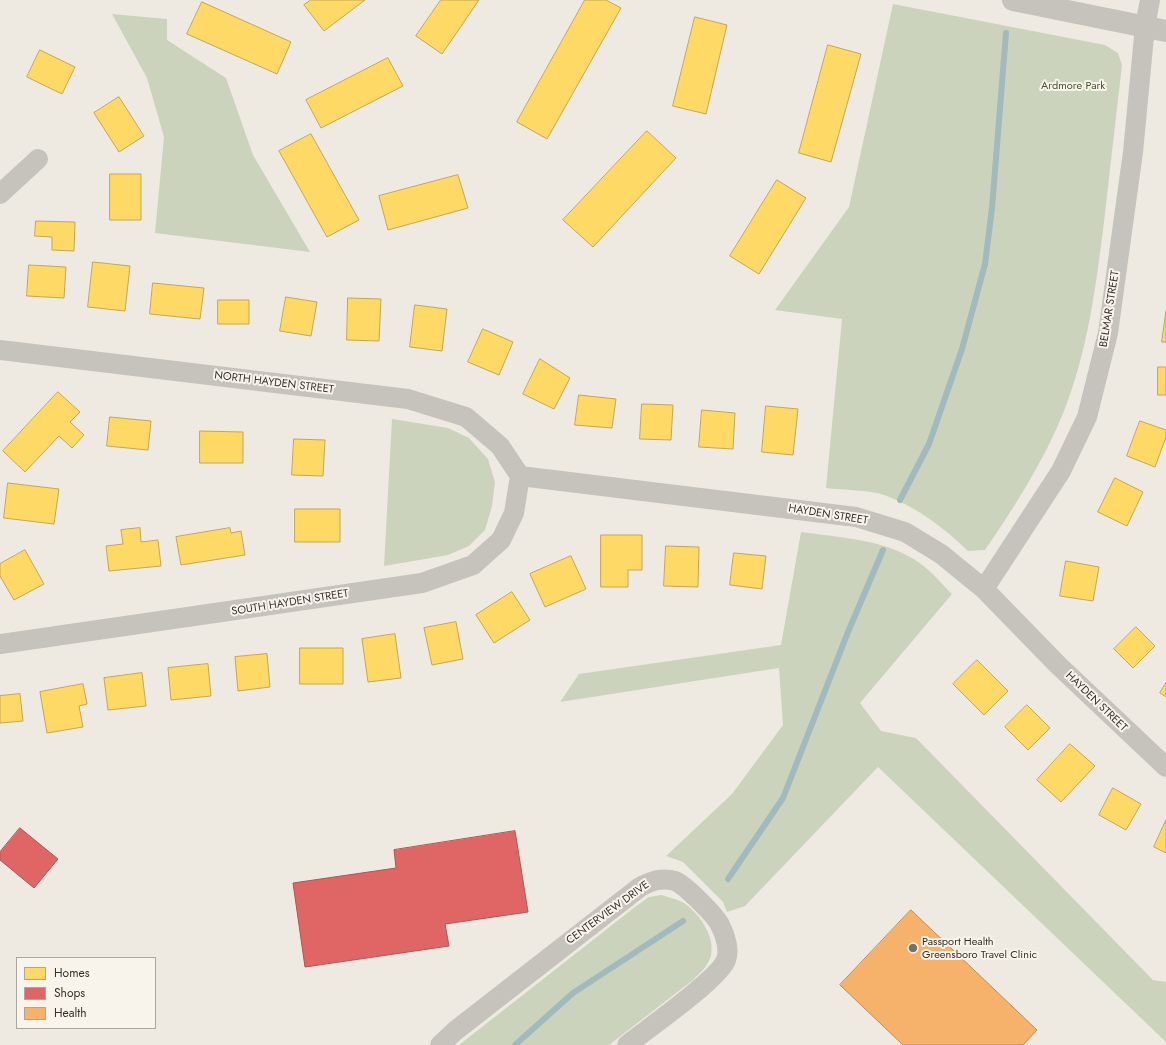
<!DOCTYPE html>
<html>
<head>
<meta charset="utf-8">
<style>
	body { margin:0 }
	#map { position:relative; width:1166px; height:1045px; overflow:hidden; background:#eeeae2; font-family:Jost,sans-serif }
	canvas { display:block }
	.legend { position:absolute; left:16px; top:957px; width:140px; height:72px; box-sizing:border-box; background:#f9f4eb; border:1px solid #aba69e; margin:0; padding:5px 7px; list-style:none; font-size:12px; color:#37302a }
	.legend li { display:flex; align-items:center; gap:8px; height:20px }
	.legend b { width:20px; border:1px solid #aba69e }
</style>
</head>
<body>
<div id="map">
<canvas width="1166" height="1045"></canvas>
<ul class="legend">
<li><b style="height:11px;background:#ffd966"></b>Homes</li>
<li><b style="height:11px;background:#e06666"></b>Shops</li>
<li><b style="height:11px;background:#f6b26b"></b>Health</li>
</ul>
</div>
<script>
const context = document.querySelector('canvas').getContext('2d');
context.lineJoin = 'round';
function paint(path, color) { context.fillStyle = color; context.fill(path, 'evenodd'); }
function strokePath(path, color, width, dash) { context.strokeStyle = color; context.lineWidth = width; context.lineCap = dash ? 'butt' : 'round'; context.setLineDash(dash || []); context.stroke(path); }
function write(font, color, halo, rows, align = 'center') {
  context.font = font + ' Jost,sans-serif'; context.lineWidth = 4; context.setLineDash([]); context.textBaseline = 'middle'; context.strokeStyle = halo; context.fillStyle = color; for (const [text, x, y, turn = 0] of rows) {
    context.save(); context.translate(x, y); context.rotate((+turn || 0) * Math.PI / 180); context.textAlign = isNaN(turn) ? turn : align; if (halo) context.strokeText(text, 0, 0); context.fillText(text, 0, 0); context.restore();
  }
}
paint(new Path2D(`
	M893,4L1105,45L1118,53L1122,65C1116,117 1110,169 1104,222C1096,286 1088,350 1064,411C1044,461 1015,506 985,550L968,551C943,527 917,507 884,495C868,490 843,490 826,488L842,319L775,310L849,207Z
	M112,14L167,19V40L226,78L253,155L310,252L155,233L164,137L147,78Z
	M392,419L448,428L469,438L488,459L495,482L492,506L485,530L469,546L448,555L384,566Z
	M801,532C842,538 887,539 921,564C932,572 942,584 952,594L860,703L881,731L916,738L1153,980L1166,982V1042L878,767L745,906L727,912L723,902L683,862L666,856L732,794L783,725L779,668L560,702L579,674L781,645Z
	M661,895C671,898 682,900 689,907C702,918 715,938 711,956C708,966 700,973 693,980L609,1045H459L635,907L649,897Z`), '#ccd3bd');
const homes = new Path2D(`
	M311,0H365L324,31L304,5Z
	M441,0H479L442,54L416,36Z
	M585,0H606L621,8L547,139L517,122Z
	M202,2L291,42L277,74L187,34Z
	M695,17L727,25L706,114L673,106Z
	M828,45L861,54L831,162L799,153Z
	M40,50L75,67L62,94L27,77Z
	M388,58L403,86L321,128L306,100Z
	M119,97L144,136L119,152L94,113Z
	M647,131L676,158L593,247L563,220Z
	M311,134L359,220L327,237L279,151Z
	M110,174H141V220H110Z
	M458,175L468,208L388,230L379,196Z
	M777,180L806,198L759,274L730,256Z
	M36,221L75,222L74,251L52,250V237L35,236Z
	M93,262L130,266L125,311L88,307Z
	M29,265L66,267L64,298L27,296Z
	M153,283L204,288L200,319L150,314Z
	M286,297L317,302L311,336L280,331Z
	M348,298L381,299L379,341L347,340Z
	M218,300H249V324H218Z
	M415,305L447,309L442,351L410,347Z
	M1166,311V342H1162Z
	M483,329L513,342L499,375L468,362Z
	M540,359L570,378L554,409L523,394Z
	M1158,367H1166V395H1158Z
	M58,392L80,412L70,422L84,435L72,448L59,436L25,472L3,451Z
	M579,395L616,399L612,428L575,425Z
	M642,404L673,405L671,440L640,439Z
	M766,406L798,409L793,455L762,452Z
	M702,410L735,413L733,449L699,447Z
	M110,417L151,421L148,450L107,446Z
	M1140,421L1166,430V437L1155,467L1127,456Z
	M200,431L243,432V463H200Z
	M294,439L325,440L323,476L292,475Z
	M1115,478L1143,492L1127,526L1098,512Z
	M8,483L59,489L54,524L4,518Z
	M295,509H340V542H295Z
	M140,528L141,542L158,540L161,566L109,571L106,546L123,544L121,530Z
	M230,528L231,533L241,531L245,555L181,565L176,537Z
	M601,535H642V570H628V587H601Z
	M666,546L699,547L698,587L664,586Z
	M25,550L44,584L14,600L0,576V564Z
	M734,553L766,556L762,589L730,585Z
	M571,556L586,589L545,607L530,574Z
	M1066,561L1099,567L1093,601L1060,596Z
	M512,592L530,620L494,643L476,615Z
	M456,622L463,659L432,665L424,628Z
	M1136,627L1155,646L1133,668L1114,649Z
	M395,634L401,678L368,682L362,639Z
	M300,648H343V684H300Z
	M267,654L270,687L238,691L235,657Z
	M977,660L1008,691L984,715L953,684Z
	M208,664L211,696L171,700L168,668Z
	M142,673L146,706L108,710L104,678Z
	M1166,683V697L1160,693Z
	M83,684L87,704L79,706L83,727L47,733L40,692Z
	M20,694L23,721L0,723V696Z
	M1027,705L1050,728L1028,750L1005,727Z
	M1070,744L1095,766L1061,802L1037,780Z
	M1113,788L1141,804L1126,830L1099,815Z
	M1166,820V853L1154,847Z`);
paint(homes, '#ffd966');
strokePath(homes, '#c3a654', 1);
const shops = new Path2D(`
	M20,828L58,859L34,888L0,860V852Z
	M515,831L528,912L445,924L449,946L305,967L293,883L396,868L394,850Z`);
paint(shops, '#e06666');
strokePath(shops, '#ad5654', 1);
const health = new Path2D(`
	M911,910L1037,1030L1023,1045H903L840,985Z`);
paint(health, '#f6b26b');
strokePath(health, '#bd8b58', 1);
strokePath(new Path2D(`
	M900,500L929,444L962,349L985,264L992,208L1006,33
	M728,879L783,798L848,632L883,550
	M515,1045L573,993L683,921`), '#a0babe', 6);
strokePath(new Path2D(`
	M0,194L38,159
	M0,350L408,399L466,417L500,446L520,476
	M520,476L856,517L905,532L941,554L984,589L1058,665L1166,767
	M984,589L1061,471L1087,417L1108,333L1133,152L1145,26L1150,0
	M0,644L422,583L473,565L501,540L514,513L520,476
	M440,1045L455,1031L640,887C651,881 662,877 675,881C684,884 716,916 720,925C725,934 730,950 726,960C718,980 647,1029 627,1045`), '#c6c2bc', 20);
strokePath(new Path2D(`
	M1013,0L1166,31`), '#c6c2bc', 22);
for (const [x, y, r, color] of [
	[913,948,5,"#77716a"]
]) { const dot = new Path2D(); dot.arc(x, y, r, 0, 2 * Math.PI); context.fillStyle = color; context.fill(dot); strokePath(dot, '#f9f4eb', 1.5); }
write('11px', '#42552e', '#f9f4eb', [
	["Ardmore Park",1073,86]
]);
write('11px', '#37302a', '#f9f4eb', [
	["BELMAR STREET",1110,309,-81],
	["NORTH HAYDEN STREET",274,383,7],
	["HAYDEN STREET",828,515,9],
	["SOUTH HAYDEN STREET",290,603,-9],
	["HAYDEN STREET",1096,702,44],
	["CENTERVIEW DRIVE",608,913,-36]
]);
write('11px', '#37302a', '#f9f4eb', [
	["Passport Health",922,942],
	["Greensboro Travel Clinic",922,955]
], 'left');
</script>
</body>
</html>
